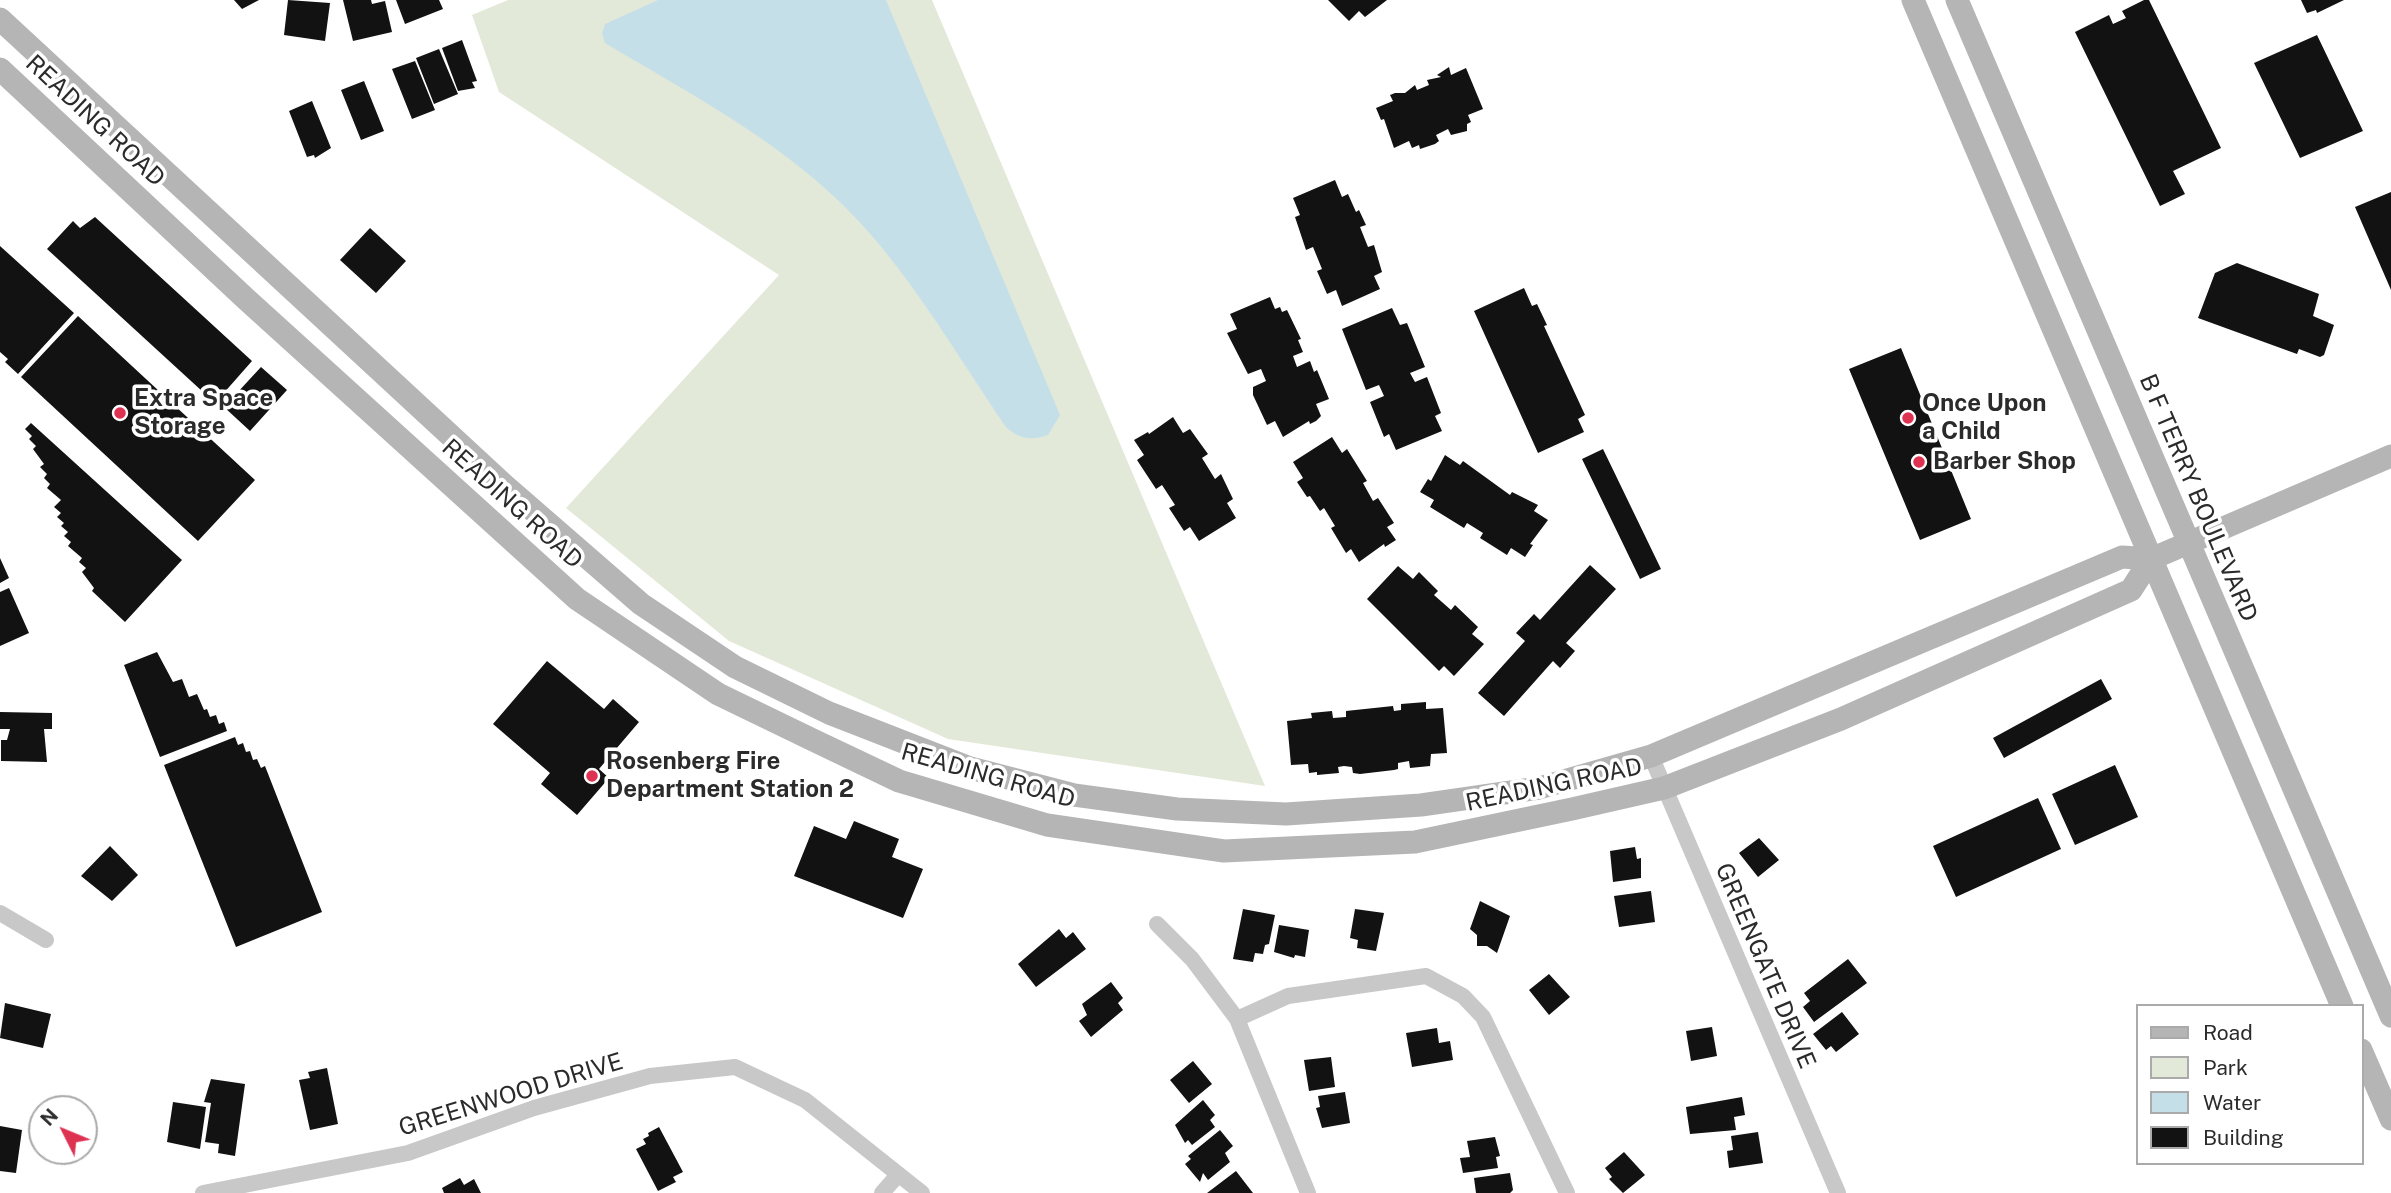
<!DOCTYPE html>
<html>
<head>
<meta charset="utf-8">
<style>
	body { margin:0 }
	#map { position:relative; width:2391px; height:1193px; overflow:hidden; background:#fff; font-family:"Public Sans",sans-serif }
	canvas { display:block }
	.legend { position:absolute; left:2136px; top:1004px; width:228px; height:161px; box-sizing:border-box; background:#fff; border:2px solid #aaa; margin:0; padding:9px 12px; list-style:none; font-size:21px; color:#2b2b2b }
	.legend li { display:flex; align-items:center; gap:14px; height:35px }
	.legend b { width:35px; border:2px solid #aaa }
	.north { position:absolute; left:28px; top:1095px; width:70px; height:70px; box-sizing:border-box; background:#fff; border:2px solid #aaa; border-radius:50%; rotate:313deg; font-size:19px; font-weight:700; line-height:28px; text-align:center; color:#2b2b2b }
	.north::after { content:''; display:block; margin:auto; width:24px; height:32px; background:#de3252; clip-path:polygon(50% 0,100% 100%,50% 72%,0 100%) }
</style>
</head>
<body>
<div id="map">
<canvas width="2391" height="1193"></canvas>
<ul class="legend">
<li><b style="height:9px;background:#b5b5b5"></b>Road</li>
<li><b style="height:19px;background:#e3e9d9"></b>Park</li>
<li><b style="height:19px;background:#c5dfe9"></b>Water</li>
<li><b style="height:19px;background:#121212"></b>Building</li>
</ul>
<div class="north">N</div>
</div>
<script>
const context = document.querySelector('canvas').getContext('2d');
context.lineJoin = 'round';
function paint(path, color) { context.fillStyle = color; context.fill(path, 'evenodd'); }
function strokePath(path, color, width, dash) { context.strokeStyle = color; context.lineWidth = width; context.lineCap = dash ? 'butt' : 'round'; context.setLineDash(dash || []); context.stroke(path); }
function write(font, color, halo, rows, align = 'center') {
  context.font = font + ' "Public Sans",sans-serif'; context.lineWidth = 7; context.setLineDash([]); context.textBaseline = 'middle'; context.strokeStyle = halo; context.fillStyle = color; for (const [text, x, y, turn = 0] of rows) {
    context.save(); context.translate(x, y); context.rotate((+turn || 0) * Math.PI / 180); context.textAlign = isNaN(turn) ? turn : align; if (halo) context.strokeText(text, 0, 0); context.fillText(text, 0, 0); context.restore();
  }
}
paint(new Path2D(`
	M508,0H932L1265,786L948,739L729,641L566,508L779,275L499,92L472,15Z`), '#e3e9d9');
paint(new Path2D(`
	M658,0H886L1060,415L1048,435C1031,441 1019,439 1006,427C956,354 906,266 842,204C773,137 687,92 605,43L602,33L605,24Z`), '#c5dfe9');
paint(new Path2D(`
	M234,0H259L242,9Z
	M288,0L330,3L325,41L284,35Z
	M343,0H371L372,4L385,1L392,32L353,41Z
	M396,0H439L443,9L405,24Z
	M1328,0H1387L1365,17L1359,11L1349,21Z
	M2144,0H2149L2221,148L2173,171L2185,194L2160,206L2075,32L2109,15L2113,24L2126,18L2122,11Z
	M2301,0H2344L2317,13L2316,10L2307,13Z
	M2317,35L2363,131L2300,158L2254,63Z
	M462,40L477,81L472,82L475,88L458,91L442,48Z
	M439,49L458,94L434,104L416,58Z
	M415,61L435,110L412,119L392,69Z
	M1449,67L1451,75L1466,68L1483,109L1468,115L1471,122L1467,124V131L1451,135L1448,129L1436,135L1439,141L1435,144L1420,149L1419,145L1412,148L1409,141L1394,148L1384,119L1381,120L1376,108L1393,101L1390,95L1395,93H1405L1415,85L1417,90L1429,85L1427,80L1441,77L1437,75Z
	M364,81L384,131L361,140L341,90Z
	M312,101L331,148L315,158L314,155L307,157L289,111Z
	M1335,180L1342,197L1348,194L1356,212L1359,210L1366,225L1360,227L1368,247L1374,245L1382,272L1374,276L1380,289L1342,306L1336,290L1327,294L1317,271L1322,269L1313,247L1306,250L1295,217L1300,215L1293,198Z
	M2391,192V290L2355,207Z
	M95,217L252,361L215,403L47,249L73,221L80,228Z
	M370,228L406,261L376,293L340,260Z
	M0,246L74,313L18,374L5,362L8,359L0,352Z
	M2237,263L2319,294L2313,316L2334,325L2324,355L2320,357L2299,349L2297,354L2198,318L2215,273Z
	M1524,288L1532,306L1537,304L1547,325L1544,326L1585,415L1578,419L1584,432L1538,453L1474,311Z
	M1270,297L1275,309L1280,307L1282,312L1287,310L1301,339L1298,340L1303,352L1293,356L1297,367L1310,361L1314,372L1317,370L1329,399L1316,404L1321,416L1316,421L1310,424L1309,421L1283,437L1275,421L1267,425L1253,395V387L1266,381L1261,369L1248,374L1227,333L1237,329L1230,314Z
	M1392,308L1400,325L1407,323L1425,367L1410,373L1415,382L1427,377L1441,413L1435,416L1442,431L1396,450L1389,434L1384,437L1370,402L1384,396L1379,385L1366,390L1342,329Z
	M78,316L255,480L198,541L21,377Z
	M1901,348L1971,519L1920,540L1849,369Z
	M261,367L287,390L250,431L224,407Z
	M1173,417L1183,433L1190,429L1200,443L1208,454L1202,458L1215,479L1221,474L1233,499L1227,503L1236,518L1199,541L1190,527L1184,531L1169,508L1175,505L1162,485L1156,489L1137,460L1144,455L1134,440L1148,432L1149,434Z
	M31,423L182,560L125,622L92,591L94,588L82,572L86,568L79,562L82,558L68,546L71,542L64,536L68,532L61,526L64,523L57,517L61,513L54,507L61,500L47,488L50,484L44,478L47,474L40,467L44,464L33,449L36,446L29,439L32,436L25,429Z
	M1332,437L1342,453L1347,449L1367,481L1363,483L1373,501L1378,498L1394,523L1387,527L1396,540L1385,547L1384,544L1359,562L1351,549L1346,553L1331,528L1335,526L1324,508L1320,511L1310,496L1307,497L1297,482L1303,478L1293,462Z
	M1603,449L1661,569L1640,579L1582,459Z
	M1445,455L1460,465L1463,461L1510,495L1512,492L1538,505L1534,511L1548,520L1530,544L1533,545L1525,557L1511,548L1507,555L1480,538L1483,533L1467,523L1464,528L1430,507L1434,500L1420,492L1428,479L1431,481Z
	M0,558L9,578L0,583Z
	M1590,565L1616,589L1566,643L1575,651L1560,668L1553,661L1504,716L1478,693L1525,641L1516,633L1534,614L1540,620Z
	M1398,566L1413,579L1419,572L1438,591L1434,595L1451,610L1455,605L1478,627L1472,634L1484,644L1454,676L1444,666L1439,671L1367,599Z
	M9,588L29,633L0,646V592Z
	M157,652L173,682L182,679L189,697L197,694L204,710L207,709L210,717L216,715L219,724L224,722L227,731L160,757L124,665Z
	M547,661L604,709L613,699L639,722L599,769L609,778L577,815L541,784L550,773L493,724Z
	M2101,679L2112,699L2004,758L1993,738Z
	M1426,702V709L1443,708L1447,753L1431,754L1430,766L1410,768L1409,761L1398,763V769L1394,770L1360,774L1353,773L1352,767L1344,766L1338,767L1339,773L1317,775V772L1309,773L1308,764L1291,765L1287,721L1312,718L1311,713L1332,711L1333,718L1346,717V711L1393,706L1394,711L1401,710V704Z
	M0,712L52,713V729H44L47,762L1,761V740H7L10,729H0Z
	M235,737L238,745L243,743L246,752L250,751L253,760L257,759L261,768L265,766L322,912L236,947L164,765Z
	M2115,765L2138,817L2075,845L2052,794Z
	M2038,798L2061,849L1956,897L1933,846Z
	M854,821L899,839L892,857L923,869L903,918L794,876L814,826L846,839Z
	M1759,838L1779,860L1758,877L1739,853Z
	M110,846L138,875L112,901L81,876Z
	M1635,847L1637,859L1641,858V878L1613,882L1610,851Z
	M1651,891L1655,922L1619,927L1614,896Z
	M1480,901L1510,916L1497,953L1487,946H1477V935L1470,929Z
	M1243,909L1275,915L1269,944L1265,945L1263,954L1255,953L1253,962L1233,959Z
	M1355,909L1384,913L1376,951L1357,948L1358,940L1350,938Z
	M1279,925L1309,930L1305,957L1295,955L1294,958L1274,952Z
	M1059,929L1066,938L1073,932L1086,949L1036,987L1018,964Z
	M1848,959L1867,983L1814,1022L1803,1007L1810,1001L1804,993Z
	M1549,974L1570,997L1549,1015L1529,990Z
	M1111,982L1123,998L1118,1003L1123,1010L1091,1037L1079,1021L1087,1015L1082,1004Z
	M5,1003L51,1014L43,1048L0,1038Z
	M1842,1012L1859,1034L1836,1052L1831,1046L1826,1050L1813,1034Z
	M1712,1027L1717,1056L1691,1061L1686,1031Z
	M1437,1028L1439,1043L1450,1041L1453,1060L1412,1067L1406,1033Z
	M1331,1057L1335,1087L1309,1091L1304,1060Z
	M1193,1061L1212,1084L1189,1103L1170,1080Z
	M327,1068L338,1124L310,1130L299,1080L310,1078L308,1072Z
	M211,1079L245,1084L235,1156L218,1153L219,1144L205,1142L211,1103L204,1102Z
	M1345,1092L1350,1123L1322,1128L1316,1108L1320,1107L1318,1096Z
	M1742,1097L1745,1115L1734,1117L1736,1130L1690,1134L1686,1107Z
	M1203,1100L1215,1115L1210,1120L1215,1127L1192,1145L1188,1140L1185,1143L1175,1125Z
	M173,1102L206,1107L200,1149L167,1142Z
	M0,1126L22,1130L16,1173L0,1171Z
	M659,1127L683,1172L673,1177L676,1182L658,1191L636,1149L646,1144L643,1139L649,1136L648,1133Z
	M1220,1130L1233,1146L1225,1153L1230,1162L1208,1180L1203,1173L1200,1182L1185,1164L1191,1159L1188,1156Z
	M1758,1132L1763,1163L1729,1168L1727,1151L1733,1150L1731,1136Z
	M1495,1137L1500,1156L1496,1157L1498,1168L1463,1173L1460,1158L1470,1157L1467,1141Z
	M1624,1152L1645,1175L1623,1193L1609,1179L1612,1177L1605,1168Z
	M1236,1171L1253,1193H1207Z
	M1510,1173L1513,1190L1510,1193H1476L1474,1178Z
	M460,1178L464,1185L474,1179L481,1193H444L442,1188Z`), '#121212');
strokePath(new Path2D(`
	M1651,756L1838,1193
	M0,913L46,940
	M1157,924L1192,959L1237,1019L1308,1193
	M1237,1019L1288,996L1426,976L1463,996L1483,1017L1567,1193
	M203,1193L408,1153L534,1108L650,1076L735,1067L805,1100L922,1193
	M882,1193L897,1176`), '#c8c8c8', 16);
strokePath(new Path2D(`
	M1913,0L2342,1006
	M1957,0L2391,1016
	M0,19L504,485L641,604L735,667L829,713L970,768L1074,795L1177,809L1286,814L1421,805L1539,788L1651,756L2122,557L2151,559L2391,456
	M0,69L246,299L577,599L718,694L813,740L899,781L1047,825L1224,851L1415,842L1572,809L1664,788L1841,719L2131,590L2151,559
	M2361,1050L2391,1119`), '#b5b5b5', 23);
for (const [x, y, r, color] of [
	[120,413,7,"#de3252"],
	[1908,418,7,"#de3252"],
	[1919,462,7,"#de3252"],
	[592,776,7,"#de3252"]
]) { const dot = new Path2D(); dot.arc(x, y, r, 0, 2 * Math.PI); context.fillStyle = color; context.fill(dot); strokePath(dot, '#fff', 2.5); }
write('24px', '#2b2b2b', '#fff', [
	["READING ROAD",95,121,43],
	["B F TERRY BOULEVARD",2198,498,67],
	["READING ROAD",512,504,42],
	["READING ROAD",988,776,16],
	["READING ROAD",1554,785,-12],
	["GREENGATE DRIVE",1765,966,67],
	["GREENWOOD DRIVE",511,1095,-17]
]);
write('bold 24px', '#2b2b2b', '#fff', [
	["Extra Space",134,399],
	["Storage",134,427],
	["Once Upon",1922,404],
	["a Child",1922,432],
	["Barber Shop",1933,462],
	["Rosenberg Fire",606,762],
	["Department Station 2",606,790]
], 'left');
</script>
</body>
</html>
